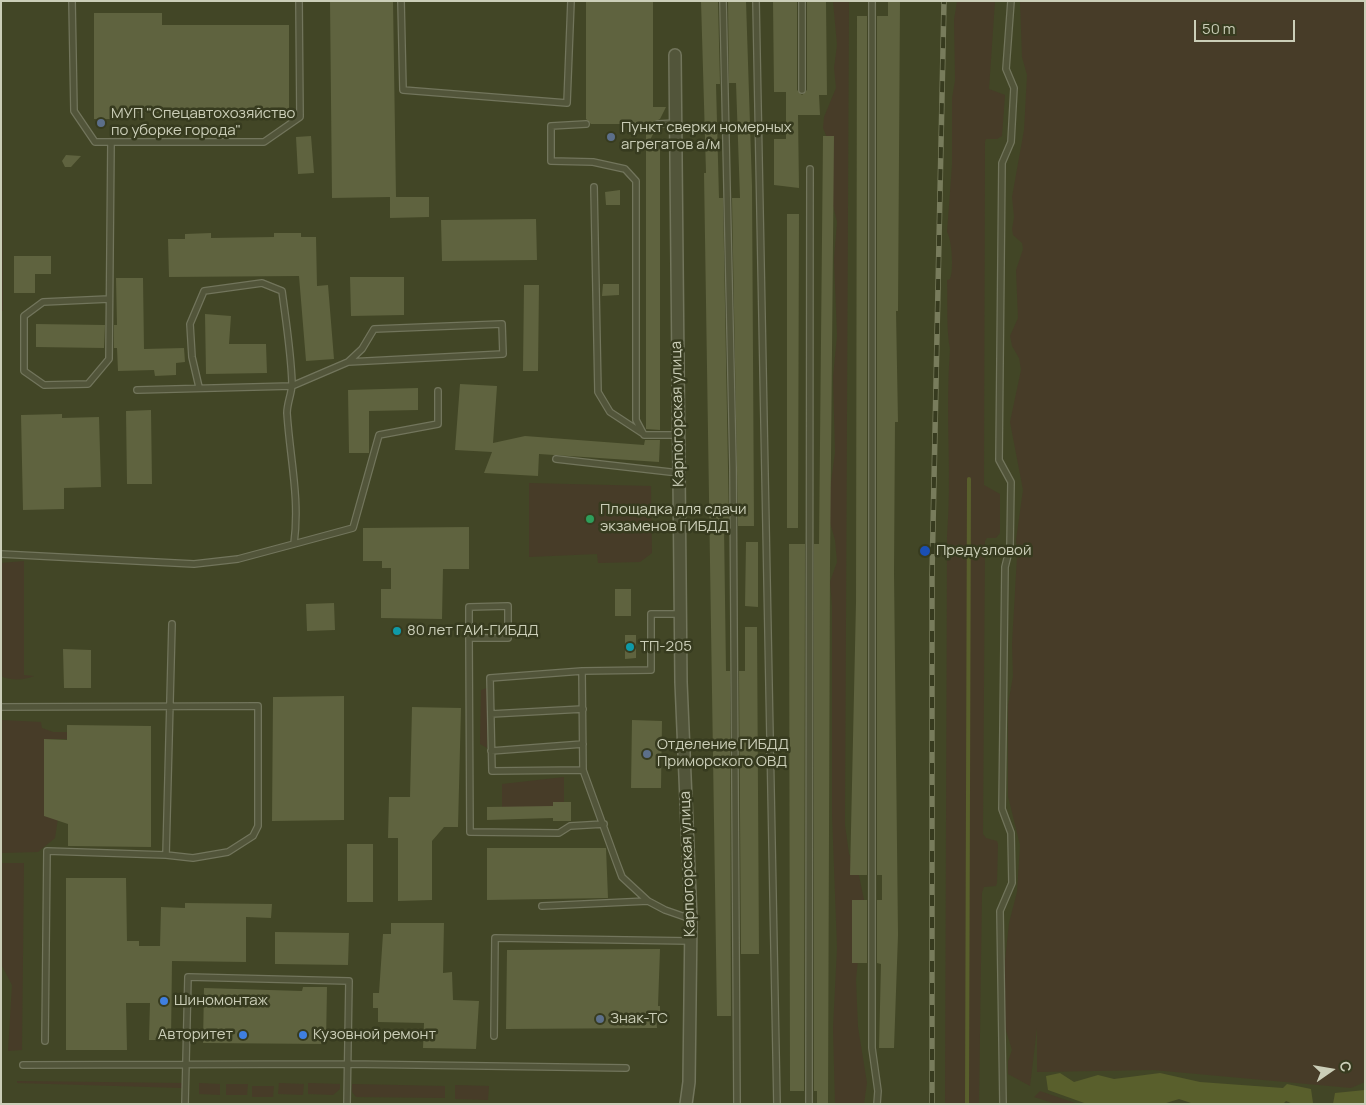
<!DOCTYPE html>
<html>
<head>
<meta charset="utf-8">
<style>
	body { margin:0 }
	#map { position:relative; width:1366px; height:1105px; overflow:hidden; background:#424626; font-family:Manrope,sans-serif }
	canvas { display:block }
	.frame { position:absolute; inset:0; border:2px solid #cbceb8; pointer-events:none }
	.north { position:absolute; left:1306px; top:1045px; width:50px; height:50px; -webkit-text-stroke:4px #373b1f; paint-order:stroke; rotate:77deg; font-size:14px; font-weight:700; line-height:20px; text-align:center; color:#cbceb8 }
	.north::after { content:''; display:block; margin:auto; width:18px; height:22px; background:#cbceb8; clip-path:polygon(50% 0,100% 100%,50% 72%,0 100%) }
	.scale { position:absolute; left:1194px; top:20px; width:101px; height:22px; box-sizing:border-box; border:2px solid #cbceb8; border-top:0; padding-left:6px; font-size:15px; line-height:18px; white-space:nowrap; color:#cbceb8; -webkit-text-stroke:4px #373b1f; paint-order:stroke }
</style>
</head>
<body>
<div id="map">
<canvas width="1366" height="1105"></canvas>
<div class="frame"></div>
<div class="north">С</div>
<div class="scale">50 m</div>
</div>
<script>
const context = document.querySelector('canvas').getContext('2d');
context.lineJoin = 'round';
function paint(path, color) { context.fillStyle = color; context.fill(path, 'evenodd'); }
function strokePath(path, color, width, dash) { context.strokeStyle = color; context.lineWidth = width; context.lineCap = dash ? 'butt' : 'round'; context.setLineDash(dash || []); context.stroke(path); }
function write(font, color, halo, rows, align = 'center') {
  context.font = font + ' Manrope,sans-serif'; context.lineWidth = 5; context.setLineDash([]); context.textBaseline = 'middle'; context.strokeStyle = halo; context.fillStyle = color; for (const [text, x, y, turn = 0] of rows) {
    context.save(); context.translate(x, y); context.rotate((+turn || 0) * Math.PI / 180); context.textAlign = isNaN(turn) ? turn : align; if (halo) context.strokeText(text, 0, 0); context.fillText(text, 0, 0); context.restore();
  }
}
paint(new Path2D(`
	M833,1H849L845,825L849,854L858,871L864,900L856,980L858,1027L867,1083L864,1104H835L833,1028L837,948L832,814V605L830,582L837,562L835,540L829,519V497L835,452L833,377L837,336L834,259L837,222L832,201L827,138L823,128L824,117L836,88L834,68L837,45Z
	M957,1H995L989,89L1005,95L1002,136L997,139H986L985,142L984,485L1000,494V533L996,538H987L985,541L983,834L986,838L997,841L998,844L997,883L996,886L984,887L982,893L979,1104H945L947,536C952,475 945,412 950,349C946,328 948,303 947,280L950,279C954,271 952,240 947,232L952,165V98L955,80L954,20Z
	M1020,1H1365V1082L1351,1088L1153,1070L1037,1072V1028L1030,1086L1008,1074V1061L1012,1050L1004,1024L1005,960L1009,923L1017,892L1020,845L1008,796V705L1013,676L1012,644L1017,556L1016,540L1023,490L1010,422L1021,370L1019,358L1012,346L1010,336L1018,318L1016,270L1023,249L1022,243L1013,235L1012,229L1014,217L1012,197L1024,130L1027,75L1022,57Z
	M2,67L3,311H1V68Z
	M529,483L651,486L652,553L640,562L598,563L597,554L529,557Z
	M24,561V675L34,676C25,680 10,681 1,676V563Z
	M487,688V748L480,744L481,690Z
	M1,720L41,722L42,728L53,732H67V739H45L58,818L55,838L38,852L1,853Z
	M564,777V802H553V807H502V784Z
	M2,863H24L22,1050L8,1051L12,985L1,964Z
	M17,1081L183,1083L182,1088L17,1083Z
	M199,1083L220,1084V1095L199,1094Z
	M279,1083L304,1084L303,1095L278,1094Z
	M308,1083L340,1084V1089L333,1095L308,1094Z
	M226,1084H248L247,1095H226Z
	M352,1084L445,1086V1098L356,1097L352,1092Z
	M455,1085L489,1086L488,1100L455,1099Z
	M252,1086H274L273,1097H252Z
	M1040,1091L1078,1104H1056L1034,1097Z`), '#473c28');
paint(new Path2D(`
	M1060,1073L1074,1082L1098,1075L1114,1079L1160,1073L1200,1082L1283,1088L1287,1084L1311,1089L1313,1103L1293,1104L1286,1101L1283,1104H1194L1179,1099L1163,1104H1087L1048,1090L1046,1076Z
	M1365,1090V1104H1333L1335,1093Z`), '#595f2c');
strokePath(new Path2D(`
	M967,1104L969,479`), '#595f2c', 4);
paint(new Path2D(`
	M330,1H393L396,197H429V217L390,218V197L332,198Z
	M586,1H653V107H666L660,119L654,122L656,128L648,144H660V430L646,429V124H591L586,119Z
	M701,1H718L720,84H716L719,198H723L728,467L729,526H724L726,671H730L731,1016H717L704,173H706Z
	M728,1H746L752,186L754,526H738L732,198H740L736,83H729Z
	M773,1H797V90L802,95L807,90V1H826L827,95H819L820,115H798L799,188L774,185V139H786V92H774Z
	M888,1H900L898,311H896L898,422H895L894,573L898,935L894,1048H879L881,964L877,963V900H882V875H877V16H888Z
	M94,13H162V25H289V112L118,113L117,119H94Z
	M857,16H867V875H850L856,602Z
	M311,136L314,173L298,174L296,137Z
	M823,136H834L830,566L828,1104H817V1091H814V544H819Z
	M66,155L81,156L71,167H65L62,161Z
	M620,190V205H606L605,192Z
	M787,214H799L798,528H787Z
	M536,219L537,260L442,261L441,220Z
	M211,233V238L274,237V233H301V237H316L317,286L328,285L334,359L306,361L299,276L169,277L168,239H185V234Z
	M14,256H51V274H35V293H14Z
	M350,277H404V315L351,316Z
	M116,278H143L144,349L184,348L185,362L176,363V375L155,376L154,370L118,371L117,348H114V325H117Z
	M603,284H619V295L602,296Z
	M524,285H539L538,371H523Z
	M205,314L231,316L229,344H266L267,373L206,374Z
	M36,324L105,325L104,348L36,347Z
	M460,384L497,386L493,443L525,436L644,445L645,440H660L659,462L539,454L538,476L484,473L492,452L455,450Z
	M418,388V410L369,411V453H349L348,390Z
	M151,410L152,484H127L126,411Z
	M62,414V418L99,417L101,487L64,488V509L23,510L21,415Z
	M469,527V569H443L442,619L381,618V589H391V568H382V561H363V528Z
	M746,542H758V607L745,606Z
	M789,544H805L804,1091H790Z
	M615,589H631V616H615Z
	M334,603L335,630L307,631L306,604Z
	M745,627H757L759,954H741L739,671H745Z
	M625,635H636V658L625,659Z
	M63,649L91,650V688H64Z
	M344,696V820L272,821L273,697Z
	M412,707L461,708L458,827H444L432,841V900L398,901V838H388L389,797H410Z
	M632,720L662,721L661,788H631Z
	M67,725L151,726V847L68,846V824L44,816V739L67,740Z
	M553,802H571V821H553V818L487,820V807L553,806Z
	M347,844H373V902H347Z
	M487,848H606L608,898L487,900Z
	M66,878H126L127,941H139V946H160L161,907L185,908V903L272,904L271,918L246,917V962L172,961L171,1040H149L150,1003H126L127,1050H66Z
	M852,900H867V963H852Z
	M391,923H444L443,973L452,972L453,1000L479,1001L476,1049L423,1048L424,1023L378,1022V1008H373V993H379L383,934H391Z
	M275,932L349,933L348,965L275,964Z
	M660,949L658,1006H660V1018H656L657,1028L506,1029L507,950Z
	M303,987H327L326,1044L203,1043L204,988L302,991Z`), '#5f633f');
const lane = new Path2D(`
	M72,1L74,111L95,142H264L300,117L299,1
	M401,1L403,90L567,103L571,1
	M723,1L733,467L737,1104
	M756,1L777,1104
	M872,1V1048L878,1091L877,1104
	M802,90V1
	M586,124L551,126V161L593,162L625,169L636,181V420L644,435H679
	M658,124L676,123
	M594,187L598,392L610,412L642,433
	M109,299L43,302L24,316V371L44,385L88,384L109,359L111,142
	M137,390L292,386L348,362L503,354L502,324L374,329L362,349L348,362
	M556,459L679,473
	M294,544L353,528L379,435L438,424V391
	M1,554L194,564L238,559L294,544C300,498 290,459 287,413C287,403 292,393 292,383C291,352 286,322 282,291L262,283L204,291L190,324L192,357L199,387
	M469,638H508V606L469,607V638L470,832L559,833L570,826L604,824
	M582,671L583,770L616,861L622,877L648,901L665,910L691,919
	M1,707L258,706V826L253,836L228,852L193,858L166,855L47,851L45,1041
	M491,714L583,709
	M491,751L583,744
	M583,770L492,771L490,678L582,671L651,670V614H680
	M166,855L172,624
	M542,906L648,901
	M494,1036L495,938L691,941
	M23,1065L348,1064L626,1068
	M185,1104L188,977L349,981L347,1104
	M809,1104L810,169
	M1003,1104L1000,911L1012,883L1011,833L1002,809L1005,567L1010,547L1011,482L999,460L1002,163L1011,142L1014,88L1006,69L1011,1`);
const street = new Path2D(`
	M675,55L681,682L691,919L689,1082L686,1104`);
strokePath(lane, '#72755c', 8);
strokePath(street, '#72755c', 14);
strokePath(lane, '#52553a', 5.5);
strokePath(street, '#52553a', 11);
const rail = new Path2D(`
	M932,1104V575L944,1`);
strokePath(rail, '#787c5c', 5.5);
strokePath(rail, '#373b1f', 4, [11]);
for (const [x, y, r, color] of [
	[101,123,5,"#5c6f8a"],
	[611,137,5,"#5c6f8a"],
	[590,519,5,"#2e9e5b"],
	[925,551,6,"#1a4fb4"],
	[397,631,5,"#0f9aa8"],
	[630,647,5,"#0f9aa8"],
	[647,754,5,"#5c6f8a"],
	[164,1001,5,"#3f7fe0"],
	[600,1019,5,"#5c6f8a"],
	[243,1035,5,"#3f7fe0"],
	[303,1035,5,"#3f7fe0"]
]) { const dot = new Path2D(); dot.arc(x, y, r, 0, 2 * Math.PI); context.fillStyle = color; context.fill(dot); strokePath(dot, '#373b1f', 2); }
write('15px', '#cbceb8', '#373b1f', [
	["МУП \"Спецавтохозяйство",111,114],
	["по уборке города\"",111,131],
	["Пункт сверки номерных",621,128],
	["агрегатов а/м",621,145],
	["Площадка для сдачи",600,510],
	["экзаменов ГИБДД",600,527],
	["Предузловой",936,551],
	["80 лет ГАИ-ГИБДД",407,631],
	["ТП-205",640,647],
	["Отделение ГИБДД",657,745],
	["Приморского ОВД",657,762],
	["Шиномонтаж",174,1001],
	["Знак-ТС",610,1019],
	["Авторитет",233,1035,"right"],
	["Кузовной ремонт",313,1035]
], 'left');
write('15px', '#cbceb8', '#373b1f', [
	["Карпогорская улица",678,414,-91],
	["Карпогорская улица",688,864,-92]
]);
</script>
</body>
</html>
